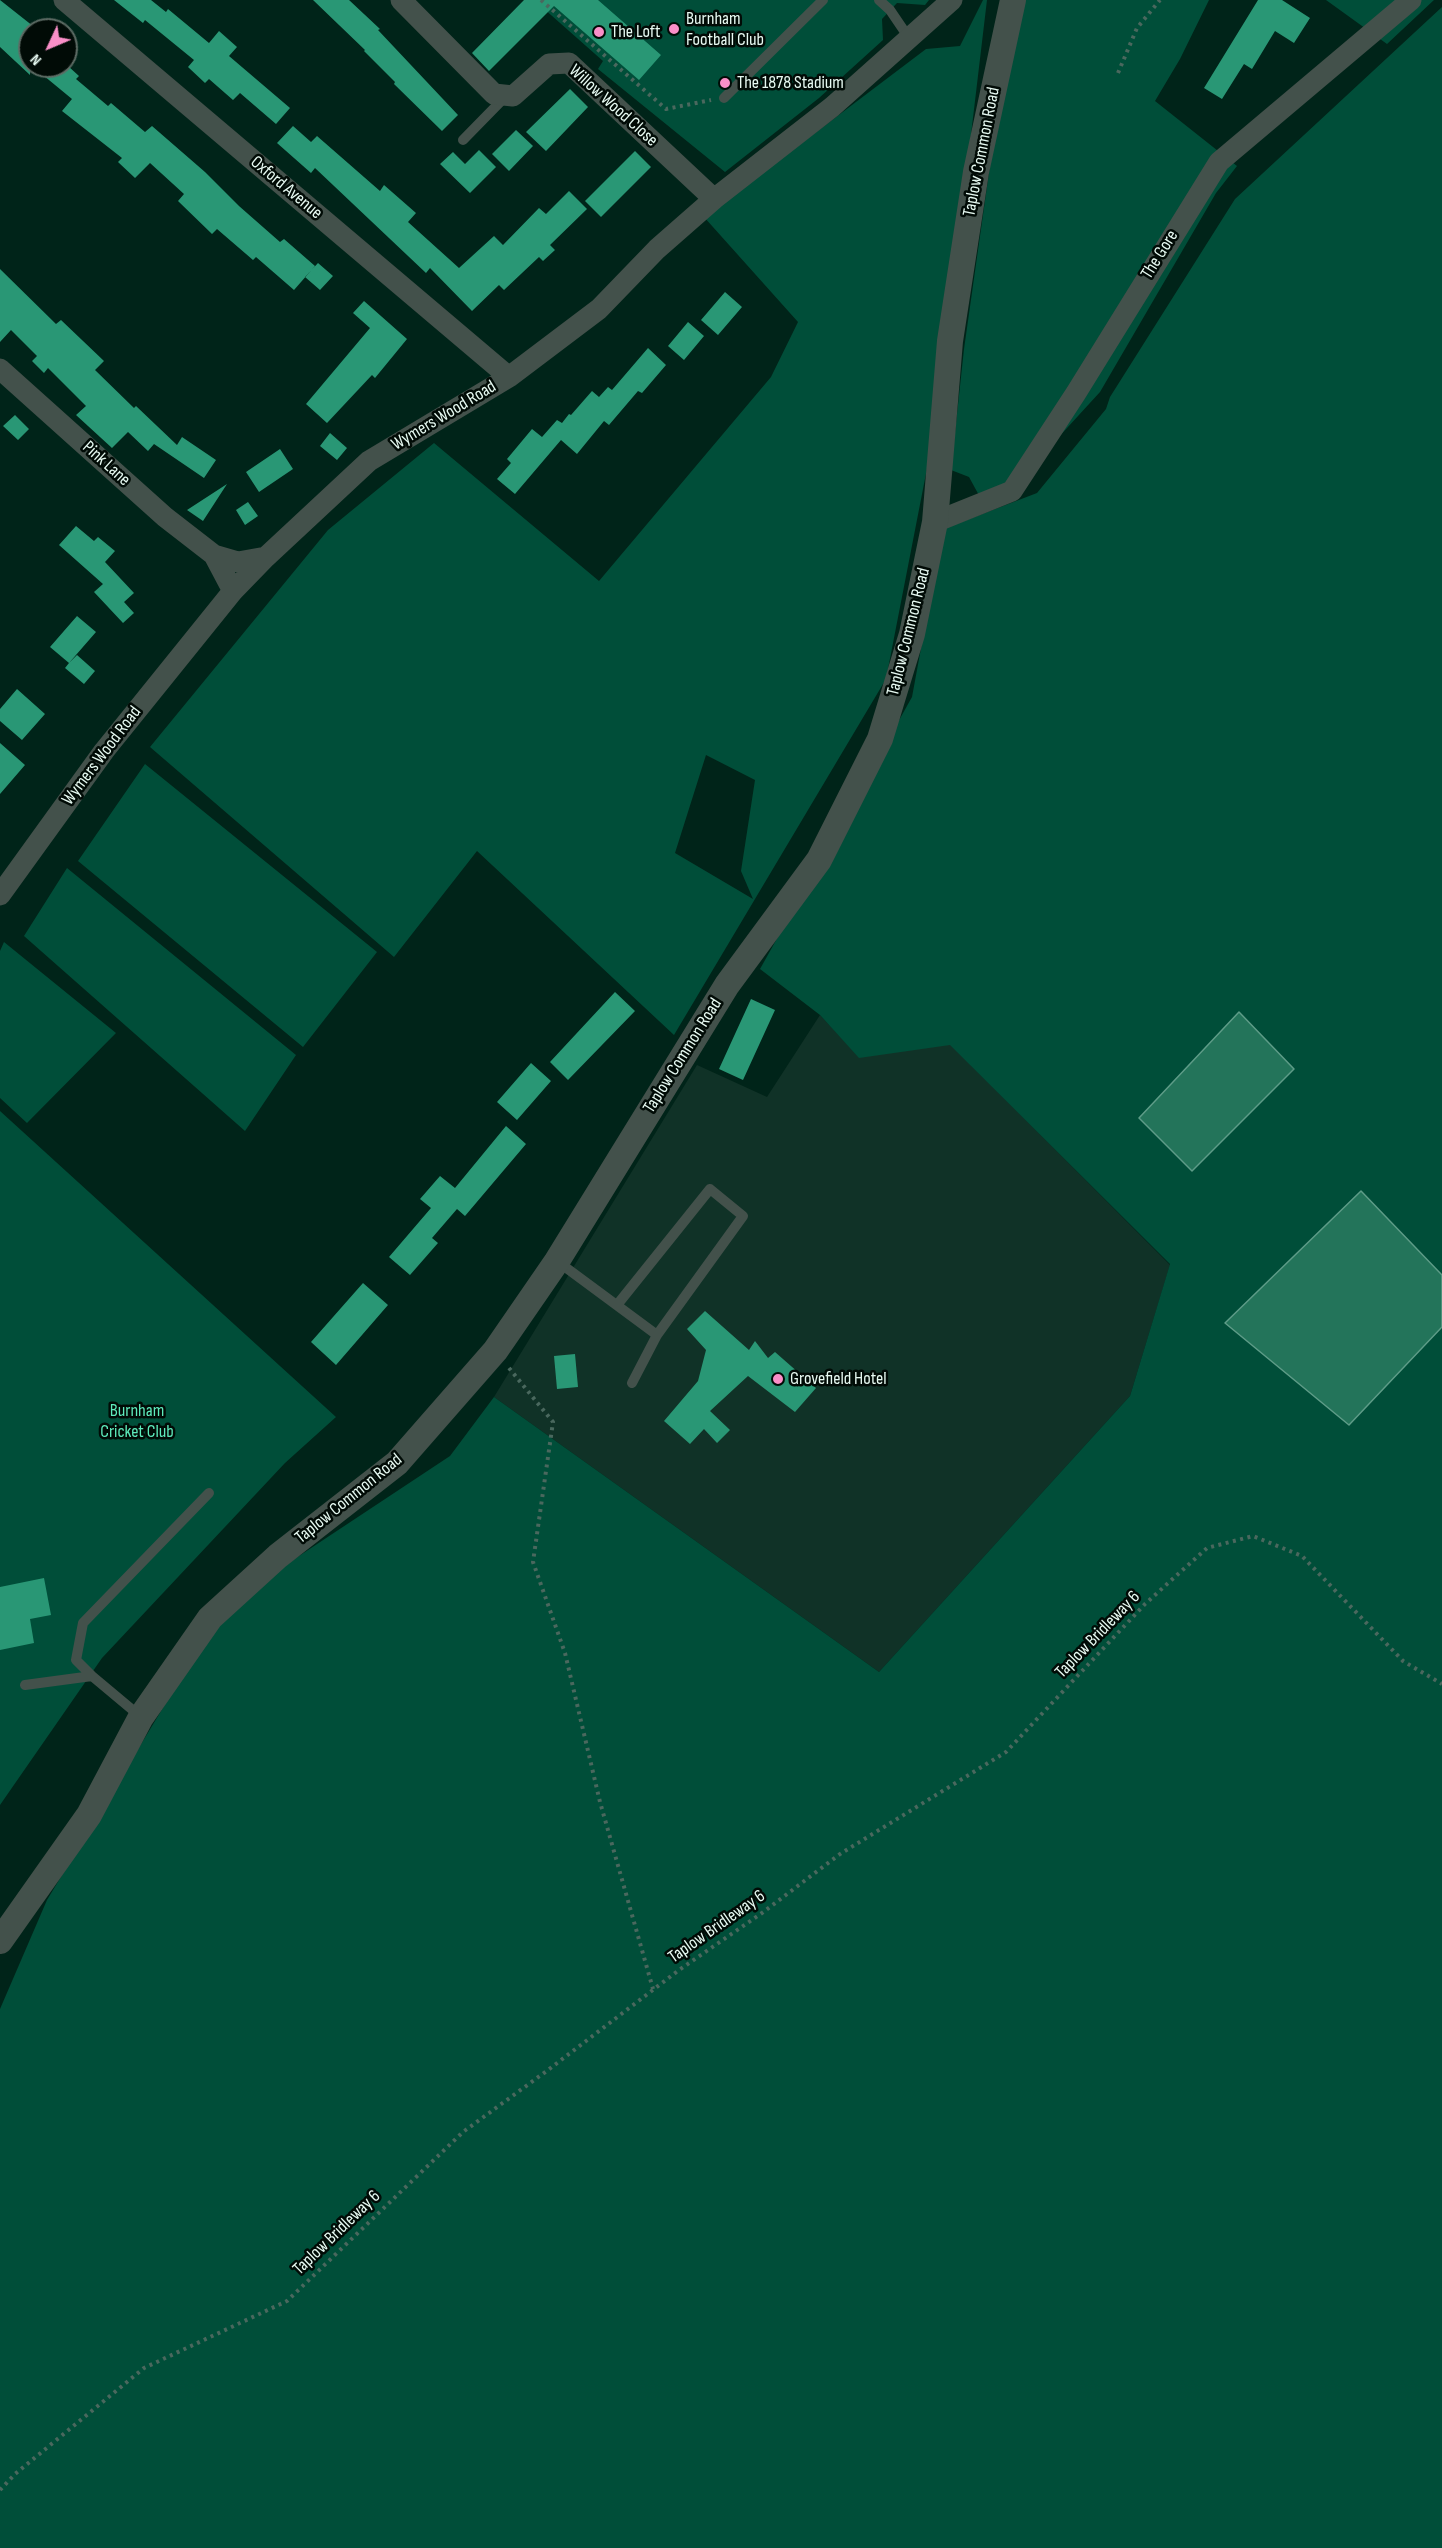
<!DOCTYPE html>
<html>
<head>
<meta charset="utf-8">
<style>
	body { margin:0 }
	#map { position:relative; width:1442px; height:2548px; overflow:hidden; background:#002419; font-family:"Sofia Sans Condensed",sans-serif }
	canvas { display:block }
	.north { position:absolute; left:18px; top:18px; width:60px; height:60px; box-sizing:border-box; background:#010b06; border:2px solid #5d6b64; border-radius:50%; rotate:226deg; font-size:16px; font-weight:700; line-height:24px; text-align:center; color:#e7faf2 }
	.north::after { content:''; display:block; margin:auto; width:21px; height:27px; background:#fa8fc8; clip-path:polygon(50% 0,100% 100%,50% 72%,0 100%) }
</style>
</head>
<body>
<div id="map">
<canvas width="1442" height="2548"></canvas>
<div class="north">N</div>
</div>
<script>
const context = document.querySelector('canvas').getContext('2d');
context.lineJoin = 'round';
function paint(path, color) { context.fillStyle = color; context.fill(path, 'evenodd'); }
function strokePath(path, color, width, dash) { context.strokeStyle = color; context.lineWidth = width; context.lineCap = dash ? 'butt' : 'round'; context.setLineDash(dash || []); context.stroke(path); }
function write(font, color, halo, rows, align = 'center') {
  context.font = font + ' "Sofia Sans Condensed",sans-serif'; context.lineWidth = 5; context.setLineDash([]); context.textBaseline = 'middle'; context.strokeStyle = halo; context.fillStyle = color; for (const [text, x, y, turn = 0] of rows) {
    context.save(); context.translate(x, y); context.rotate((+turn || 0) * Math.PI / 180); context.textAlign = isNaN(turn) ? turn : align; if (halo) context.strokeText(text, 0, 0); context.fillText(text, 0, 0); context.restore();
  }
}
paint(new Path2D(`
	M820,1015L859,1057L950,1044L1170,1265L1130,1396L879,1672L494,1397L697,1065L767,1097Z`), '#103227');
paint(new Path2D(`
	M534,0H929L925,5L897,3L882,19L883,40L819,98L725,172L598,69L603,61Z
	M983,0H987L938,412L886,679L674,1035L477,851L394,957L150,747L328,530L434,443L599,581L771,377L798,322L704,217L926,49L960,46ZM706,755L755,780L741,871L753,899L675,853Z
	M1023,0H1209L1180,59L1155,101L1237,166L1216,193L1100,392L1013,487L981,499L969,477L951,470L964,349L998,109Z
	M1326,0H1434L1387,44Z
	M1442,7V2548H0V2009L47,1900L225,1605L450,1456L494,1397L879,1672L1130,1396L1170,1264L950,1045L859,1058L820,1015L760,969L912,697L943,529L1037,493L1106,409L1110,397L1235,199Z
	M145,764L377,952L303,1047L78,861Z
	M67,868L296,1055L245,1131L24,936Z
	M4,942L116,1033L27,1123L0,1098V951Z
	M0,1111L336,1417L285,1463L102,1658L0,1805Z`), '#004e39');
const water = new Path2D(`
	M1239,1012L1294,1069L1192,1171L1139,1118Z
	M1361,1191L1442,1275V1327L1349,1425L1225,1323Z`);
paint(water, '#23745a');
strokePath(water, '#5e9c88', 1.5);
paint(new Path2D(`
	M0,0L38,30H26L30,33V75L0,47Z
	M114,0H151L166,12L168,9L209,43L219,31L237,47L229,56L290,108L276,124L240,93L233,100L209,79L205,83L188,67L194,60L145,20L143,23Z
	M313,0H349L380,29L378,30L458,115L442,131L394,84L395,82L364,51L365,50Z
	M524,0H598L661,55L639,80L554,6L489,71L472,53Z
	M1258,0H1282L1310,18L1294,43L1275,31L1252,69L1244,64L1222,99L1204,88Z
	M32,66H68L79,76L76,79L108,106L111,103L145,132L152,126L205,172L239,206L280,242L284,239L315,266L294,290L256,257L253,260L217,229L212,234L178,201L184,194L150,163L135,178L118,162L122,158L62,111L72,99Z
	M570,89L588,107L546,151L526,132Z
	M293,126L311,142L317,136L380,191L384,185L416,213L408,222L459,268L494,236L503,245L539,208L546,214L569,191L587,209L550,245L555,250L543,261L539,257L504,290L499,285L472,311L430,268L426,273L315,168L311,173L277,143Z
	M516,130L533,146L509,171L492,154Z
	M479,150L496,167L470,193L440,164L453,152L465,164Z
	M635,151L651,167L601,217L585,201Z
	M318,263L333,276L320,290L305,277Z
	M0,269L56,324L61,320L104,361L95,370L134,408L136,406L177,445L182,437L216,460L204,478L154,444L148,451L128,432L112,448L76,415L86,406L48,368L44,373L32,361L37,356L11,330L0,342Z
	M725,292L742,307L718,335L701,320Z
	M364,301L407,339L375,378L372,375L327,423L306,404L370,328L353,313Z
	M688,322L704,336L684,360L668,346Z
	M648,348L666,365L642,393L638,391L609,425L604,421L577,454L561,440L515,494L497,479L511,463L507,459L532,429L542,437L557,420L562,423L569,414L571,415L592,391L599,397L608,387L612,390Z
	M15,415L29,429L18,440L3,426Z
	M330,433L347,448L337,460L320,446Z
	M280,449L293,469L259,492L246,472Z
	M227,484L203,521L187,510Z
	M248,502L258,516L245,525L236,510Z
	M76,526L94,541L98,537L115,551L105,562L134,593L124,602L134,613L123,623L94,592L103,584L59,545Z
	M77,616L96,632L69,663L77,655L95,671L84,684L65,668L69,663L50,647Z
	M17,689L45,714L22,740L0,721V709Z
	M0,743L25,765L0,794Z
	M615,992L635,1011L568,1080L550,1062Z
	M751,999L775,1010L743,1080L719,1069Z
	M531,1063L551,1081L517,1120L497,1102Z
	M506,1126L526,1144L465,1216L457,1209L432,1238L438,1243L410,1275L389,1257L431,1208L420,1199L440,1176L455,1188Z
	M363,1283L388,1305L336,1365L311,1342Z
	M705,1311L749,1350L755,1341L768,1358L775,1352L816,1388L795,1412L748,1376L710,1411L730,1430L717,1443L704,1429L690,1444L664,1421L698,1381L706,1350L687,1329Z
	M575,1354L578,1387L557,1389L554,1356Z
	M44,1578L51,1615L30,1619L34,1643L0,1650V1587Z`), '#299775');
strokePath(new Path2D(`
	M541,0L666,109L711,100
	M1118,73L1137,28L1160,0
	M509,1368L553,1422L533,1562L565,1653L600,1802L653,1989
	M0,2490L15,2474L144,2368L287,2301L463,2132L548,2070L679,1970L762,1913L840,1854L1006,1752L1145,1604L1207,1548L1253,1536L1302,1556L1403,1661L1442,1684`), '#4a685e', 4, [3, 4.5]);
strokePath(new Path2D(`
	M879,0L890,10L909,38
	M724,98L823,0
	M463,140L506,96
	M557,1261L657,1335
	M617,1305L710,1189L743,1216L657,1335L632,1383
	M92,1676L76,1660L83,1623L209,1493
	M25,1685L92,1676L141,1717`), '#43514b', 10);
strokePath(new Path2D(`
	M64,0L509,377
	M401,0L494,94L513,96L549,64L569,63L714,199
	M0,369L165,517L214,555L233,591
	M935,522L1012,491L1076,393L1219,162L1411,0
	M214,555L238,562L266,557
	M0,895L104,751L233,591L266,557L369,461L509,377L599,309L657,249L714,199L832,107L952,0`), '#43514b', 21);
strokePath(new Path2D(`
	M0,1941L89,1815L141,1717L210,1618L278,1556L397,1463L495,1351L557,1261L727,985L819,860L880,739L912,634L935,522L950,341L976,172L1013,0`), '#43514b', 26);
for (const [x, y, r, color] of [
	[674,29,6,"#fa8fc8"],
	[599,32,6,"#fa8fc8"],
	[725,83,6,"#fa8fc8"],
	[778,1379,6,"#fa8fc8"]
]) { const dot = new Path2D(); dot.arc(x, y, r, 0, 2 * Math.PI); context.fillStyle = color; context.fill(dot); strokePath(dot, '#010b06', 2); }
write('18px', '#e7faf2', '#010b06', [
	["Burnham",686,19],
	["Football Club",686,40],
	["The Loft",611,32],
	["The 1878 Stadium",737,83],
	["Grovefield Hotel",790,1379]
], 'left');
write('18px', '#e7faf2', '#010b06', [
	["Willow Wood Close",613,106,42],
	["Taplow Common Road",982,152,-79],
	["Oxford Avenue",286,188,40],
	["The Gore",1160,255,-58],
	["Wymers Wood Road",444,416,-31],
	["Pink Lane",106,464,42],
	["Taplow Common Road",909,632,-76],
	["Wymers Wood Road",102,756,-53],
	["Taplow Common Road",683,1056,-58],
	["Taplow Common Road",349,1499,-39],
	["Taplow Bridleway 6",1098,1635,-46],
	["Taplow Bridleway 6",717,1927,-35],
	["Taplow Bridleway 6",337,2233,-44]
]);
write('18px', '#5eebbc', '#010b06', [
	["Burnham",137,1411],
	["Cricket Club",137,1432]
]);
</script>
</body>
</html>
